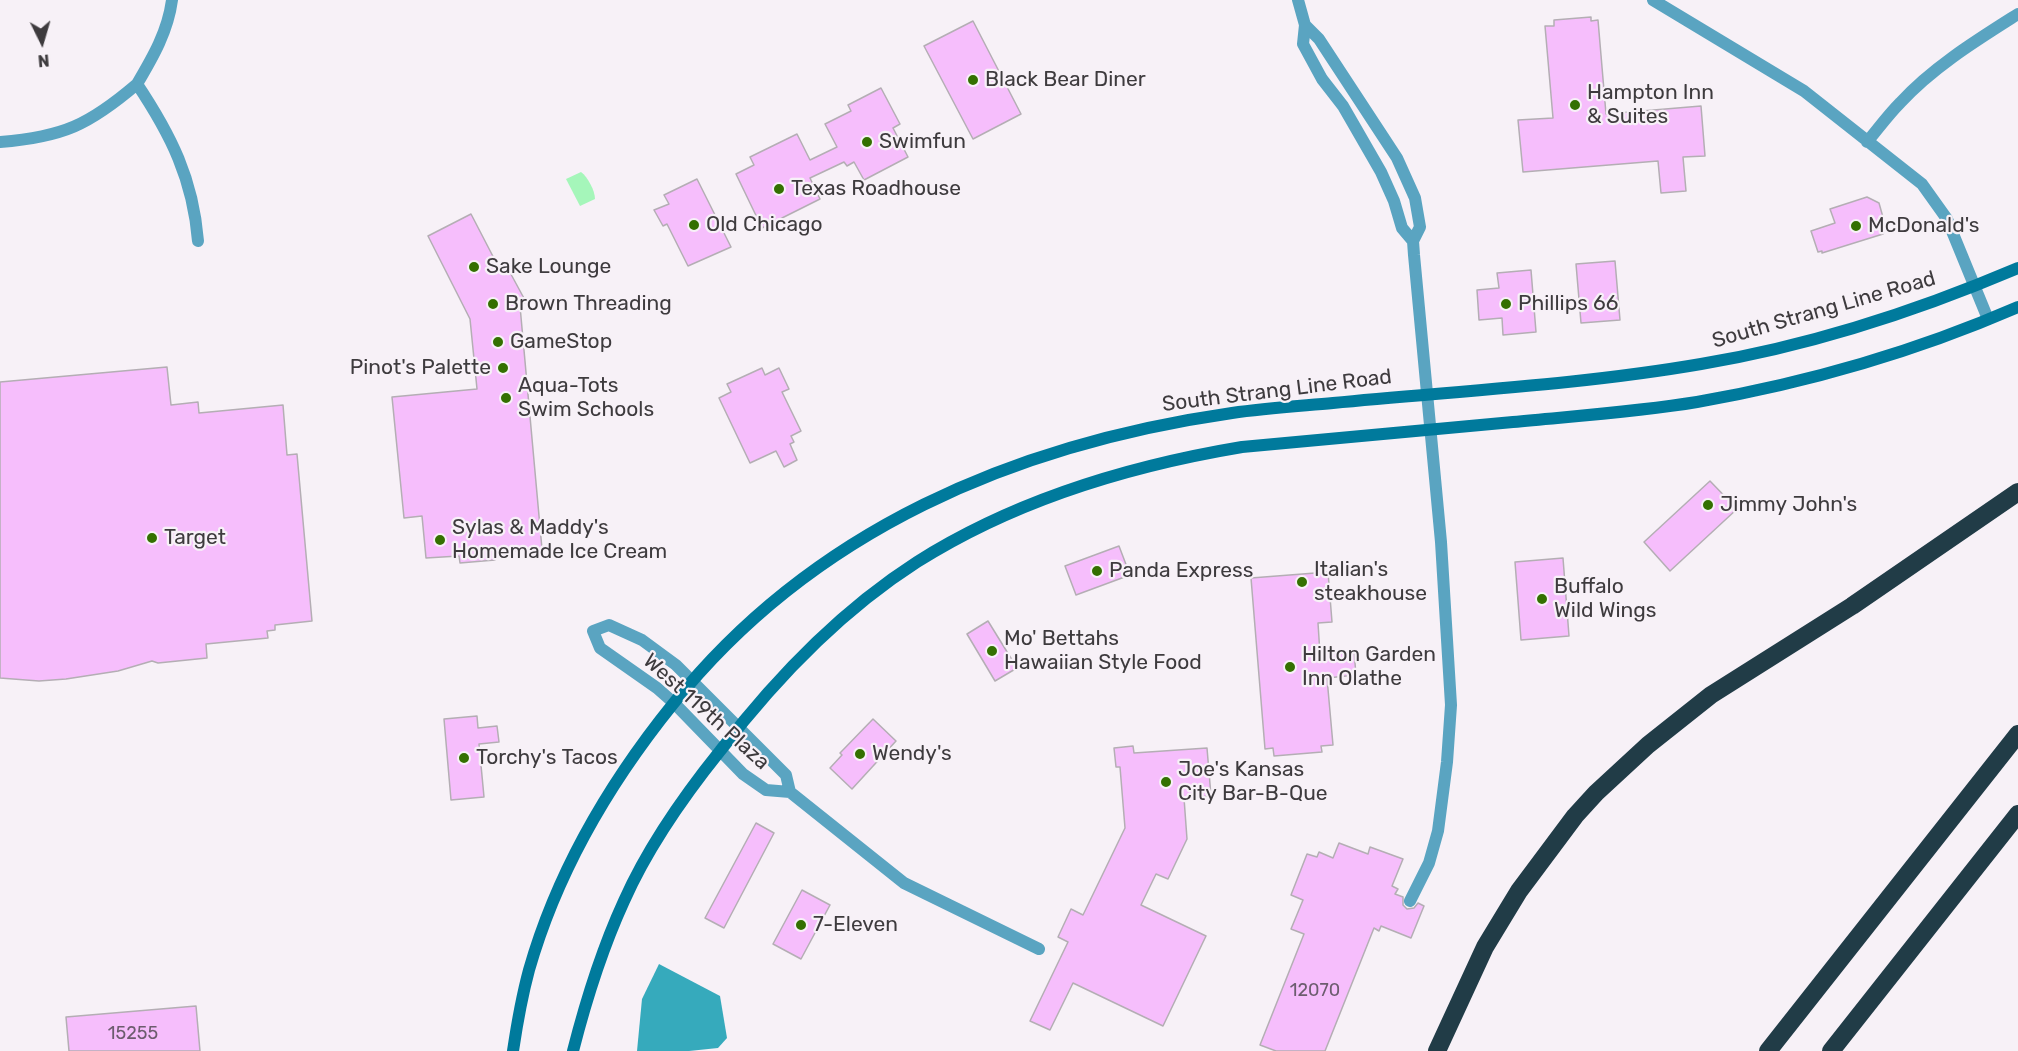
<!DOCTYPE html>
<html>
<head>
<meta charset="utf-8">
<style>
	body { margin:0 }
	#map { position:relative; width:2018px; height:1051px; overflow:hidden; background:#f7f1f7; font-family:Rubik,sans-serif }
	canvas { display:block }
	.north { position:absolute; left:12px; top:12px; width:60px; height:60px; -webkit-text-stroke:4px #f7f1f7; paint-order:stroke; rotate:175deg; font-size:16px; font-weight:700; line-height:24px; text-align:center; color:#3e3b3e }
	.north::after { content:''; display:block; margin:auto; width:21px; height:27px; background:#3e3b3e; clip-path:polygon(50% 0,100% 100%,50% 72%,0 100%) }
</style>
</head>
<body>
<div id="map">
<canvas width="2018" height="1051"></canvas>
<div class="north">N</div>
</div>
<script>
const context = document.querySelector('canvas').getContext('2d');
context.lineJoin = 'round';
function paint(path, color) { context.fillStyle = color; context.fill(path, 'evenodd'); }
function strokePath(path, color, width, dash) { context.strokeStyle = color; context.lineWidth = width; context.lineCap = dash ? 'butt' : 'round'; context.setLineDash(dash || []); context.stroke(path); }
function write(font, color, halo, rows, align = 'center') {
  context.font = font + ' Rubik,sans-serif'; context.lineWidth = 4.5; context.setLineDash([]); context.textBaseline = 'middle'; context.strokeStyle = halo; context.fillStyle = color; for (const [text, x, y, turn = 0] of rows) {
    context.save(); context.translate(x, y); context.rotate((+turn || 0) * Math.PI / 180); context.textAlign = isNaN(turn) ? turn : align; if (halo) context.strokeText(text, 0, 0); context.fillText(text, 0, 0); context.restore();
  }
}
paint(new Path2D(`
	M581,172C588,177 595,191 595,199L580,206L566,179Z`), '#a5f6ba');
paint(new Path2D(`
	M659,964L720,996L727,1038L718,1048L689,1051H637L642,999Z`), '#36aabc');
const building = new Path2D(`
	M1591,17V21L1598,20L1606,114L1701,106L1705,156L1683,157L1686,191L1661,193L1658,161L1523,172L1518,120L1553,118L1545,26H1554V20Z
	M973,21L1021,114L973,139L924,46Z
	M881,88L900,124L893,128L908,157L864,180L854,162L847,166L844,162L810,178L820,199L762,228L736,174L754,165L750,157L797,134L810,160L837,147L825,124L851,111L848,105Z
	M697,179L731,247L688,266L667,224L663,226L654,210L669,204L664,195Z
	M1867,197L1879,203L1886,228L1883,234L1822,253V251L1818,252L1811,231L1835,223L1830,209Z
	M471,214L499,268L506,265L526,302L520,306L542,549L495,552V560L460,563L459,556L426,558L422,516L404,518L392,397L477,389L470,319L428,236Z
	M1615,261L1620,320L1581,323L1576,264Z
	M1531,270L1536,332L1503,335L1502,318L1479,320L1477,290L1499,288L1497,273Z
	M167,367L171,405L198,402L199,413L283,405L287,455L297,454L312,621L275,625V630L267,631L268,638L206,644L207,658L158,663L152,661L118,671L66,679L39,681L0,678V382Z
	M762,368L765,375L779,368L789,389L782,392L801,431L791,436L794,442L790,444L797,460L784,467L776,451L750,463L719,398L731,392L727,384Z
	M1710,481L1737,509L1670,571L1644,542Z
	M1119,546L1130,575L1076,595L1065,566Z
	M1563,558L1569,636L1521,640L1515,562Z
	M1328,572L1332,622L1318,623L1320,654L1354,651L1356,675L1327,678L1333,745L1321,746L1322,752L1274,756L1273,748L1265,749L1251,578Z
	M988,621L1017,668L995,681L967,634Z
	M477,716L478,728L497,726L499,742L479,744L484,797L451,800L444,719Z
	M873,719L896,741L852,789L830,768L842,755L840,753Z
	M1133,746L1134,753L1207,748L1211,796L1184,798L1187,839L1168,879L1156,874L1141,905L1206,936L1163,1026L1073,983L1050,1030L1030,1021L1068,942L1058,937L1071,909L1083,915L1125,828L1120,767H1116L1114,748Z
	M756,823L774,833L724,928L705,918Z
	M1339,843L1368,854L1370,847L1403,859L1392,886L1398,889L1395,894L1403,897V905L1407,909L1414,908L1418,903L1424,906L1411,938L1381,926L1379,931L1374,928L1325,1051H1276L1260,1045L1304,934L1291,929L1303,900L1291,895L1307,854L1317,857L1319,852L1333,858Z
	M802,890L830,905L801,959L773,944Z
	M196,1006L200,1051H69L66,1017Z`);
paint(building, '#f6befc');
strokePath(building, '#b4aeb4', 1.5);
strokePath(new Path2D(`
	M172,0C168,31 153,57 137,84C171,135 193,179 198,241
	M1298,0L1305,25L1303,44L1322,79L1343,106L1381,172L1394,201L1402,228L1413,241
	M1653,0L1804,91L1922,184L1947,219L1988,319
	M1305,25L1319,39L1397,158L1415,198L1420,227L1413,241L1414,255L1441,542L1451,705L1447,762L1438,831L1429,863L1410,901
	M0,142C63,137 89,125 137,84
	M1867,142C1878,129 1888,115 1900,103C1933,67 1977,40 2018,14
	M790,792L786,775L676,665L642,640L609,625L593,631L600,648L657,688L674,703L743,774L766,790L790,792L904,883L1039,949`), '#5aa4c1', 12);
strokePath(new Path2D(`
	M513,1051C517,1024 522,996 529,970C557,872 610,782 673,704C813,529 1016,444 1232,413C1266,408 1300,406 1333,403C1456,391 1579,385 1701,364C1809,346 1917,311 2018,268
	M573,1051C586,1000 602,949 624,901C648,847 683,797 720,751C776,678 839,612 917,562C1015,500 1128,466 1242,447C1332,439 1422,430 1513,422C1574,416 1636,412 1697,402C1806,383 1917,351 2018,307`), '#007a9c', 12);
strokePath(new Path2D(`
	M1437,1051L1485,947L1519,891L1575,816L1596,793L1648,745L1711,695L1852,606L2018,492
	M1768,1051L2018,734
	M1831,1051L2018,814`), '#213c47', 18);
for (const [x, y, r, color] of [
	[973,80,6,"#347001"],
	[1575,105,6,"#347001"],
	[867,142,6,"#347001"],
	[779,189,6,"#347001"],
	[694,225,6,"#347001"],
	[1856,226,6,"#347001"],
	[474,267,6,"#347001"],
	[493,304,6,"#347001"],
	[1506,304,6,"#347001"],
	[498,342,6,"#347001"],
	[503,368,6,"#347001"],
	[506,398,6,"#347001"],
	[1708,505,6,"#347001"],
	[152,538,6,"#347001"],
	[440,540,6,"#347001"],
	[1097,571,6,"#347001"],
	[1302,582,6,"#347001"],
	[1542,599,6,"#347001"],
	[992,651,6,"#347001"],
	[1290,667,6,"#347001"],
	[860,754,6,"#347001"],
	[464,758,6,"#347001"],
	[1166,782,6,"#347001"],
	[801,925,6,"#347001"]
]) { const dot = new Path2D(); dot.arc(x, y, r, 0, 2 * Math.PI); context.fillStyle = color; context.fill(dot); strokePath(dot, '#f7f1f7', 2); }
write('18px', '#6c5c6e', null, [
	["12070",1315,991],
	["15255",133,1034]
]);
write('21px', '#3e3b3e', '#f7f1f7', [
	["Black Bear Diner",985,80],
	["Hampton Inn",1587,93],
	["& Suites",1587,117],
	["Swimfun",879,142],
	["Texas Roadhouse",791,189],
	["Old Chicago",706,225],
	["McDonald's",1868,226],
	["Sake Lounge",486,267],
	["Brown Threading",505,304],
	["Phillips 66",1518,304],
	["GameStop",510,342],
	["Pinot's Palette",491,368,"right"],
	["Aqua-Tots",518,386],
	["Swim Schools",518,410],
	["Jimmy John's",1720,505],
	["Sylas & Maddy's",452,528],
	["Homemade Ice Cream",452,552],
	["Target",164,538],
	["Italian's",1314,570],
	["steakhouse",1314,594],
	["Panda Express",1109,571],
	["Buffalo",1554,587],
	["Wild Wings",1554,611],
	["Mo' Bettahs",1004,639],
	["Hawaiian Style Food",1004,663],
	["Hilton Garden",1302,655],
	["Inn Olathe",1302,679],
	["Wendy's",872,754],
	["Torchy's Tacos",476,758],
	["Joe's Kansas",1178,770],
	["City Bar-B-Que",1178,794],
	["7-Eleven",813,925]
], 'left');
write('21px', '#3e3b3e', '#f7f1f7', [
	["South Strang Line Road",1824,310,-16],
	["South Strang Line Road",1277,391,-7],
	["West 119th Plaza",706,712,42]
]);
</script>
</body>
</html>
